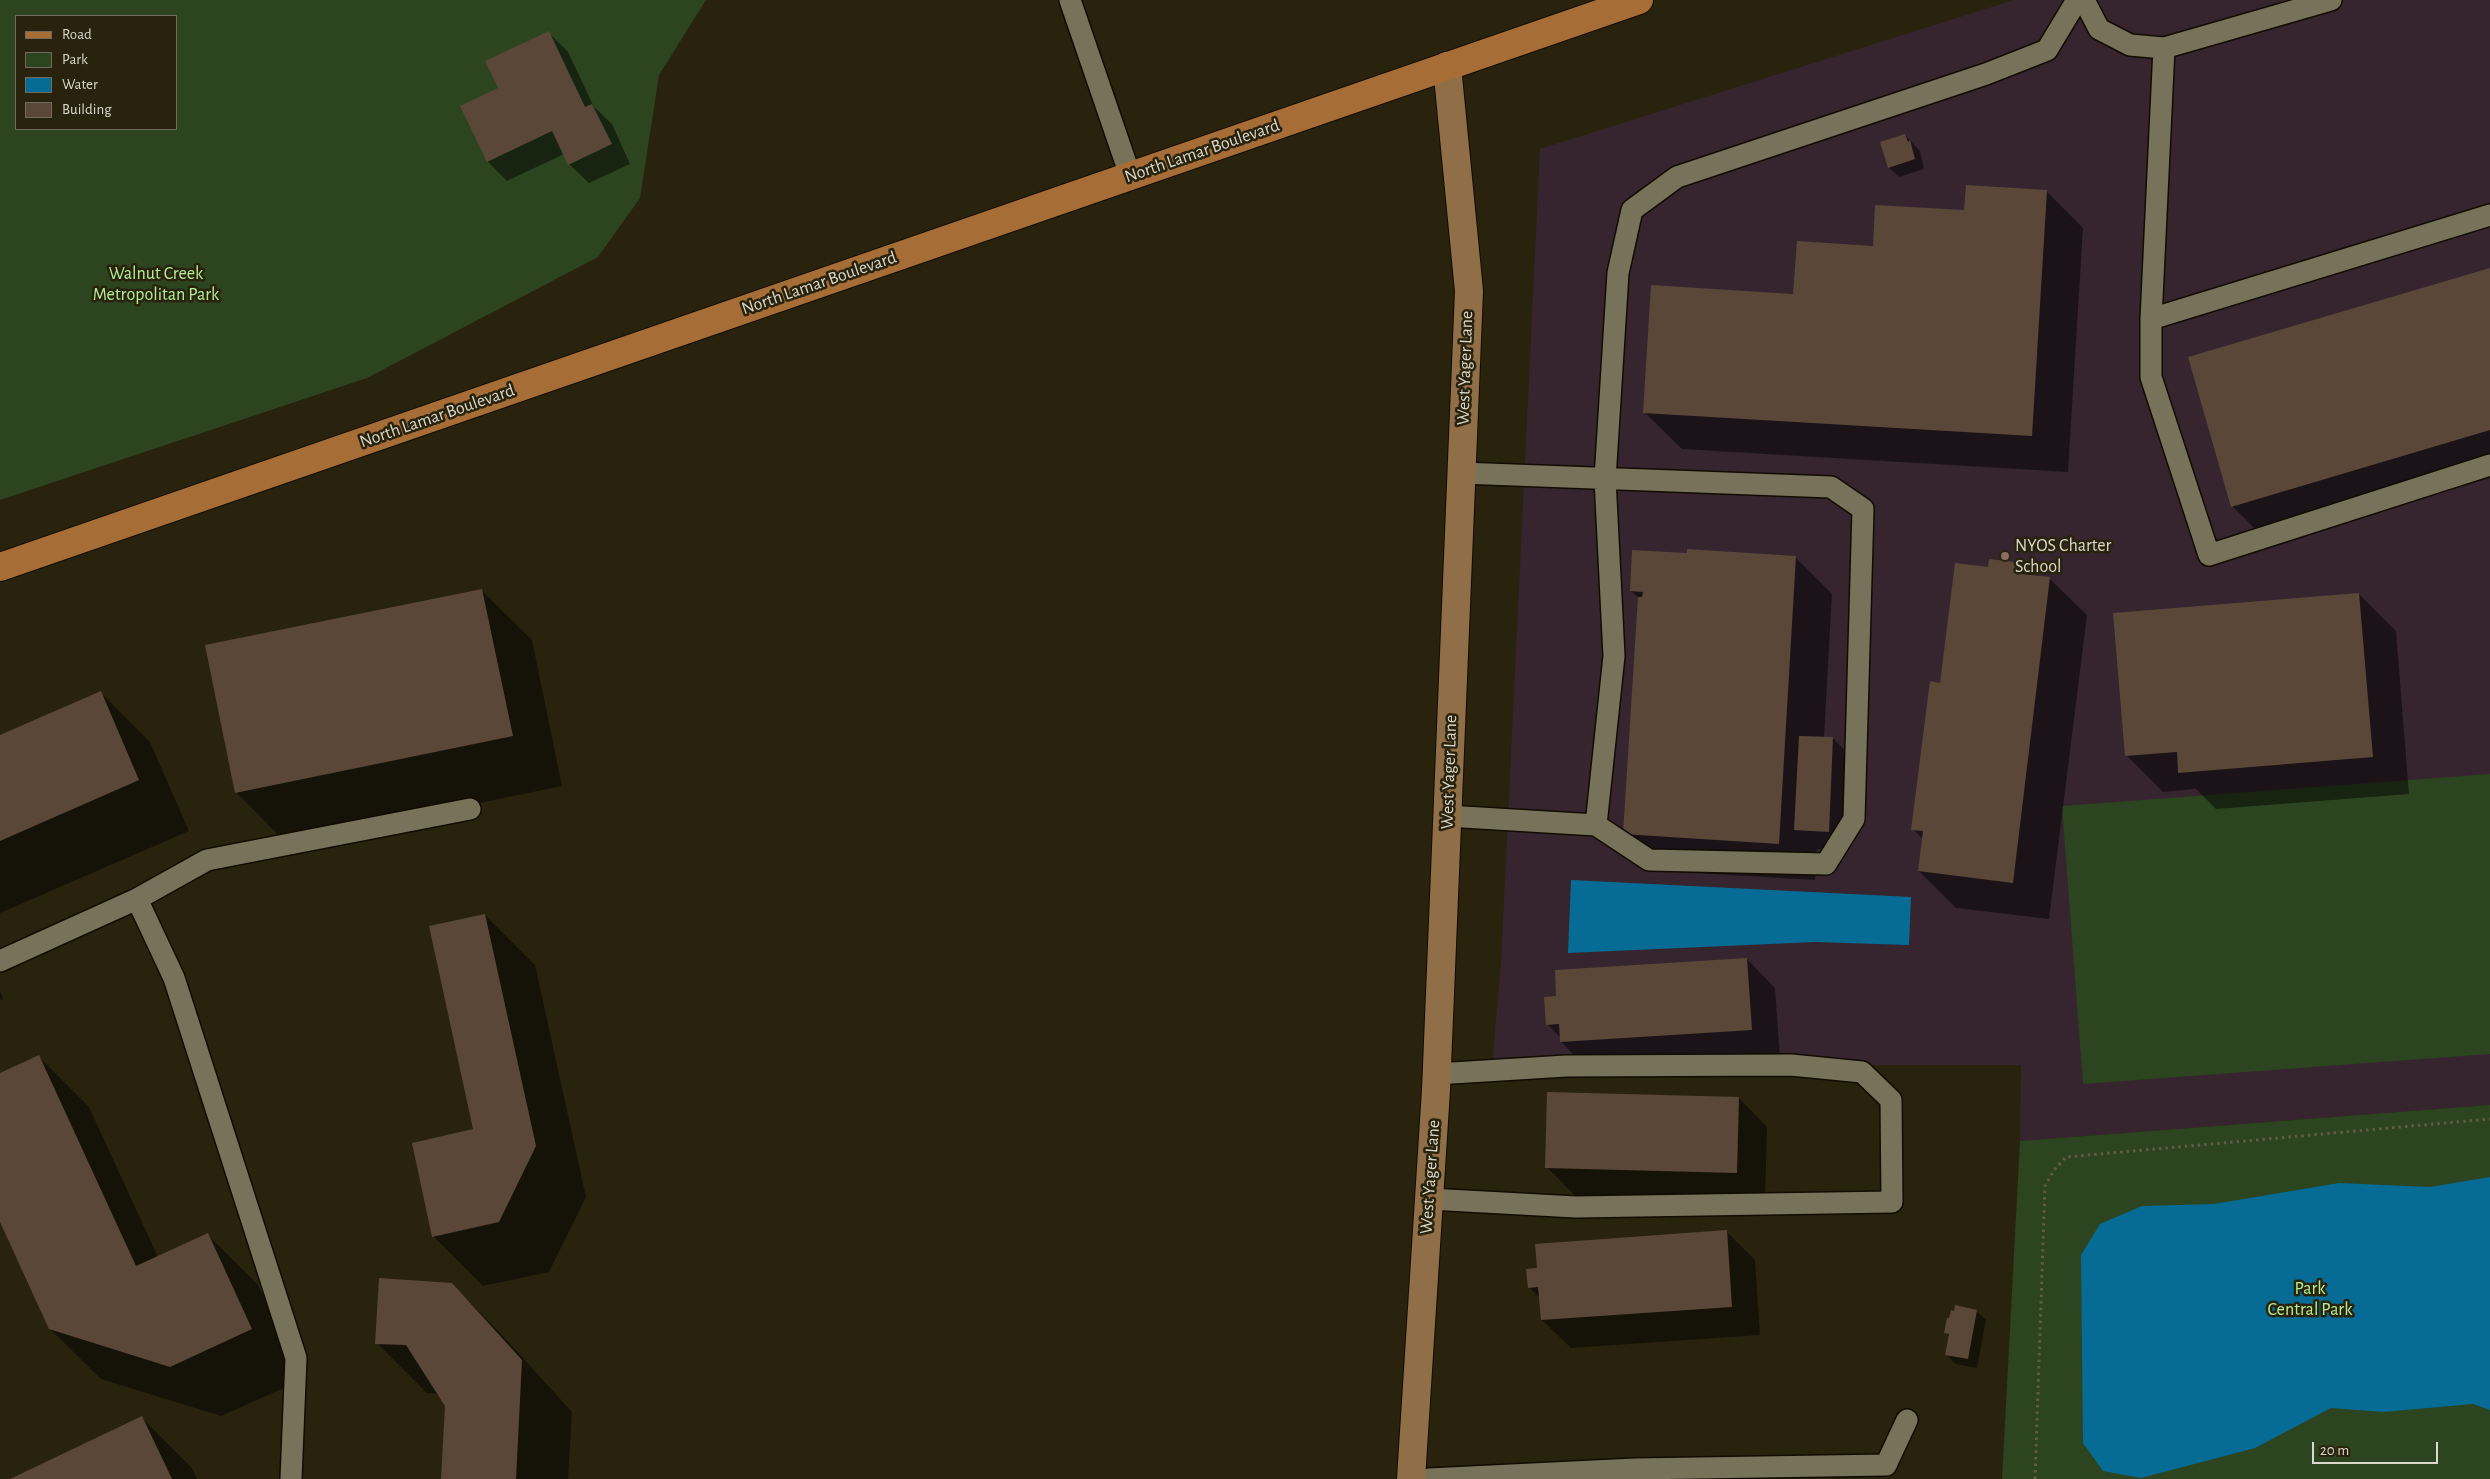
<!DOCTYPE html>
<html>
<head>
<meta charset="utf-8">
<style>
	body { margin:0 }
	#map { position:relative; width:2490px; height:1479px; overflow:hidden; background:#29230e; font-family:"Alegreya Sans",sans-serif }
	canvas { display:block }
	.legend { position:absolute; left:15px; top:15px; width:162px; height:115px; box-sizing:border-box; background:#29230e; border:1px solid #706b5a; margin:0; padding:6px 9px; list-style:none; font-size:15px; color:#dbd8cb }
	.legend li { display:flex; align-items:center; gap:10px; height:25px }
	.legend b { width:25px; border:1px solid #706b5a }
	.scale { position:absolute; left:2312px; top:1442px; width:126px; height:22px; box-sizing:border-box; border:2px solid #dbd8cb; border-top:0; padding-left:6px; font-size:15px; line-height:18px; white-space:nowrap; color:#dbd8cb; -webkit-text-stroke:4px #29230e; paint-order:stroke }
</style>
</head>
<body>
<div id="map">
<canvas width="2490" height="1479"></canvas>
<ul class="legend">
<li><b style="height:6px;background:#a66d36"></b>Road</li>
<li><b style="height:14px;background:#2c441f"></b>Park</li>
<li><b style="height:14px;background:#076c95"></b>Water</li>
<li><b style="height:14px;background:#5a4738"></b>Building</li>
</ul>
<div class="scale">20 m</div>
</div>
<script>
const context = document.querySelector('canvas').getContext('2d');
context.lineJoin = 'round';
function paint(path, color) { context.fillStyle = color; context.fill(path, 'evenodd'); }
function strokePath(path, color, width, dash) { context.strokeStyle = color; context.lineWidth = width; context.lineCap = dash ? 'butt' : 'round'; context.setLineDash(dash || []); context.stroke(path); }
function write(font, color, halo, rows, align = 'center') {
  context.font = font + ' "Alegreya Sans",sans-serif'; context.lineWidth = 5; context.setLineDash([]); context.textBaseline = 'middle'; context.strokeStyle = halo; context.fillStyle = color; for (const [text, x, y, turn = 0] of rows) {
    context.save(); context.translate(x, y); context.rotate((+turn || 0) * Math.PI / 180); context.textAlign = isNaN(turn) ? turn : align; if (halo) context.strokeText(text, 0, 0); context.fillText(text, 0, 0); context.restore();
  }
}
paint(new Path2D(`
	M2014,0H2490V1105L2020,1141L2021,1065H1492L1501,964L1540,149Z`), '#36252f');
paint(new Path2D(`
	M0,0H706L659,75L640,198L598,257L367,378L0,500ZM16,16H176V129H16Z
	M2490,774V1054L2083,1084L2062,806Z
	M2490,1105V1479H2002L2020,1141Z`), '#2c441f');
paint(new Path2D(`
	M1571,880L1911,897L1909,945L1815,942L1568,953Z
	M2490,1177V1410L2473,1404L2383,1412L2331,1408L2255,1448L2141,1478L2103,1471L2083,1443L2081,1255L2100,1224L2142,1206L2214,1204L2339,1183L2430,1187Z`), '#076c95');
paint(new Path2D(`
	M548,32L568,52L594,107L612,124L630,164L589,183L569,164L564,154L507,181L488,162L499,88Z
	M1905,135L1920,151L1924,169L1899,177L1889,168L1881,142Z
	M2046,191L2083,228L2068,472L1682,449L1645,413L1795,295L1874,247L1966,212Z
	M2490,269V478L2269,543L2232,506Z
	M1796,558L1832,594L1824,738H1833L1852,758L1848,851L1817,849L1815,880L1661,871L1625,834L1639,598L1631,591Z
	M2022,564L2035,577L2050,579L2087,615L2049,919L1956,908L1919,871L1923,839L1913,829L1941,684L1989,568Z
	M481,590L532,640L562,786L286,843L236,792Z
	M2359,594L2396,631L2409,794L2216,809L2196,789L2163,792L2126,755Z
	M100,692L150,742L189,831L0,913V736Z
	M485,915L535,965L586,1197L549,1272L483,1286L433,1236L475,1130Z
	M1747,959L1775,988L1780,1058L1589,1070L1561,1042V1038L1547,1024L1557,998Z
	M0,991L3,999L0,1000Z
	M39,1057L89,1107L158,1257L208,1235L258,1285L302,1380L221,1416L101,1379L50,1329L0,1219V1075Z
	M1739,1098L1767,1127L1765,1201L1575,1196L1547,1167Z
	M1726,1231L1755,1260L1760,1335L1571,1348L1542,1320L1540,1298L1529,1287Z
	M452,1284L502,1335L572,1412L568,1479H442L446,1405L439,1394L427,1393L377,1343Z
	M1976,1311L1986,1320L1977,1368L1956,1364L1946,1354L1949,1336L1946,1332Z
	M142,1418L192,1468L197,1479H12Z`), '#0007');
paint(new Path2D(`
	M549,31L585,107L592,104L612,144L568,165L552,131L487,162L460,106L498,88L485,61Z
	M1905,134L1908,142L1910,140L1915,159L1888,168L1880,142Z
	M1966,185L2047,190L2032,436L1643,413L1651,285L1793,294L1797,241L1873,246L1875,205L1964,210Z
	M2490,268V430L2231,507L2188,357Z
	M1687,549L1796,556L1779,844L1623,834L1638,597H1642L1643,592L1630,591L1632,550L1687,553Z
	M1989,559L2023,563L2022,574L2050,577L2013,883L1918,871L1923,831L1911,830L1930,681L1940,683L1955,563L1988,567Z
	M482,589L513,736L235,793L205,645Z
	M2359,593L2373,757L2178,773L2177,752L2125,756L2113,613Z
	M101,691L139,780L0,841V735Z
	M1799,736L1833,737L1829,832L1794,830Z
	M485,914L536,1146L499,1222L432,1237L412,1143L473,1129L429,926Z
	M1747,958L1752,1030L1560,1042L1559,1024L1546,1025L1544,997L1556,996L1555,970Z
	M39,1055L136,1266L208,1233L252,1329L170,1367L49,1329L0,1222V1073Z
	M1547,1092L1739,1097L1737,1173L1545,1168Z
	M1727,1230L1732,1307L1541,1320L1538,1287L1528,1288L1526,1269L1537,1268L1535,1244Z
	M379,1278L452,1283L522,1360L516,1479H441L445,1406L406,1345L375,1344Z
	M1955,1305L1977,1310L1968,1359L1945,1355L1949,1334L1944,1333L1947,1318H1949L1951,1310L1954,1311Z
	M142,1416L172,1479H10Z`), '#5a4738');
const lane = new Path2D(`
	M1070,0L1130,175
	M2084,0L2099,29L2130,45L2164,48
	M2331,0L2164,48L2151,319L2490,215
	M2151,319V377L2209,555L2490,465
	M1447,816L1596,825L1649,860L1826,864L1854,819L1863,509L1831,487L1461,473
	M1596,825L1614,656L1605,479L1618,273L1632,210L1677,177L1986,74L2047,50L2077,0
	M137,899L207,860L470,809
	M0,961L137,899L174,978L296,1358L291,1479
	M1429,1199L1576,1207L1892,1202L1891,1100L1862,1072L1791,1065L1566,1066L1436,1074
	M1429,1479L1635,1469L1886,1465L1907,1420`);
const secondary = new Path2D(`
	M1411,1479L1436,1090L1469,291L1447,66`);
const primary = new Path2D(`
	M0,567L1639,0`);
strokePath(lane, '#120c00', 24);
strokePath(secondary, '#120c00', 30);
strokePath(primary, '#120c00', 30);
strokePath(new Path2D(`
	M2035,1479L2045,1186L2054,1170L2066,1157L2490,1119`), '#615c49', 3, [2.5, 4]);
strokePath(lane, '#79725a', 21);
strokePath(secondary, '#906f48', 28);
strokePath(primary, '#a66d36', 28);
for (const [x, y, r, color] of [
	[2005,556,5,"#8d6e63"]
]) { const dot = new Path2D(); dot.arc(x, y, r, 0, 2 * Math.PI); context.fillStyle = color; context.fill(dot); strokePath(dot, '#29230e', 2); }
write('18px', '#dbd8cb', '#29230e', [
	["North Lamar Boulevard",1202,151,-19],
	["North Lamar Boulevard",819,283,-19],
	["West Yager Lane",1465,368,-88],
	["North Lamar Boulevard",437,416,-19],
	["West Yager Lane",1449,772,-88],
	["West Yager Lane",1430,1177,-86]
]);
write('18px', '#b3ef95', '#29230e', [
	["Walnut Creek",156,274],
	["Metropolitan Park",156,295],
	["Park",2310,1289],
	["Central Park",2310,1310]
]);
write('18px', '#dbd8cb', '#29230e', [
	["NYOS Charter",2015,546],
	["School",2015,567]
], 'left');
</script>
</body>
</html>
